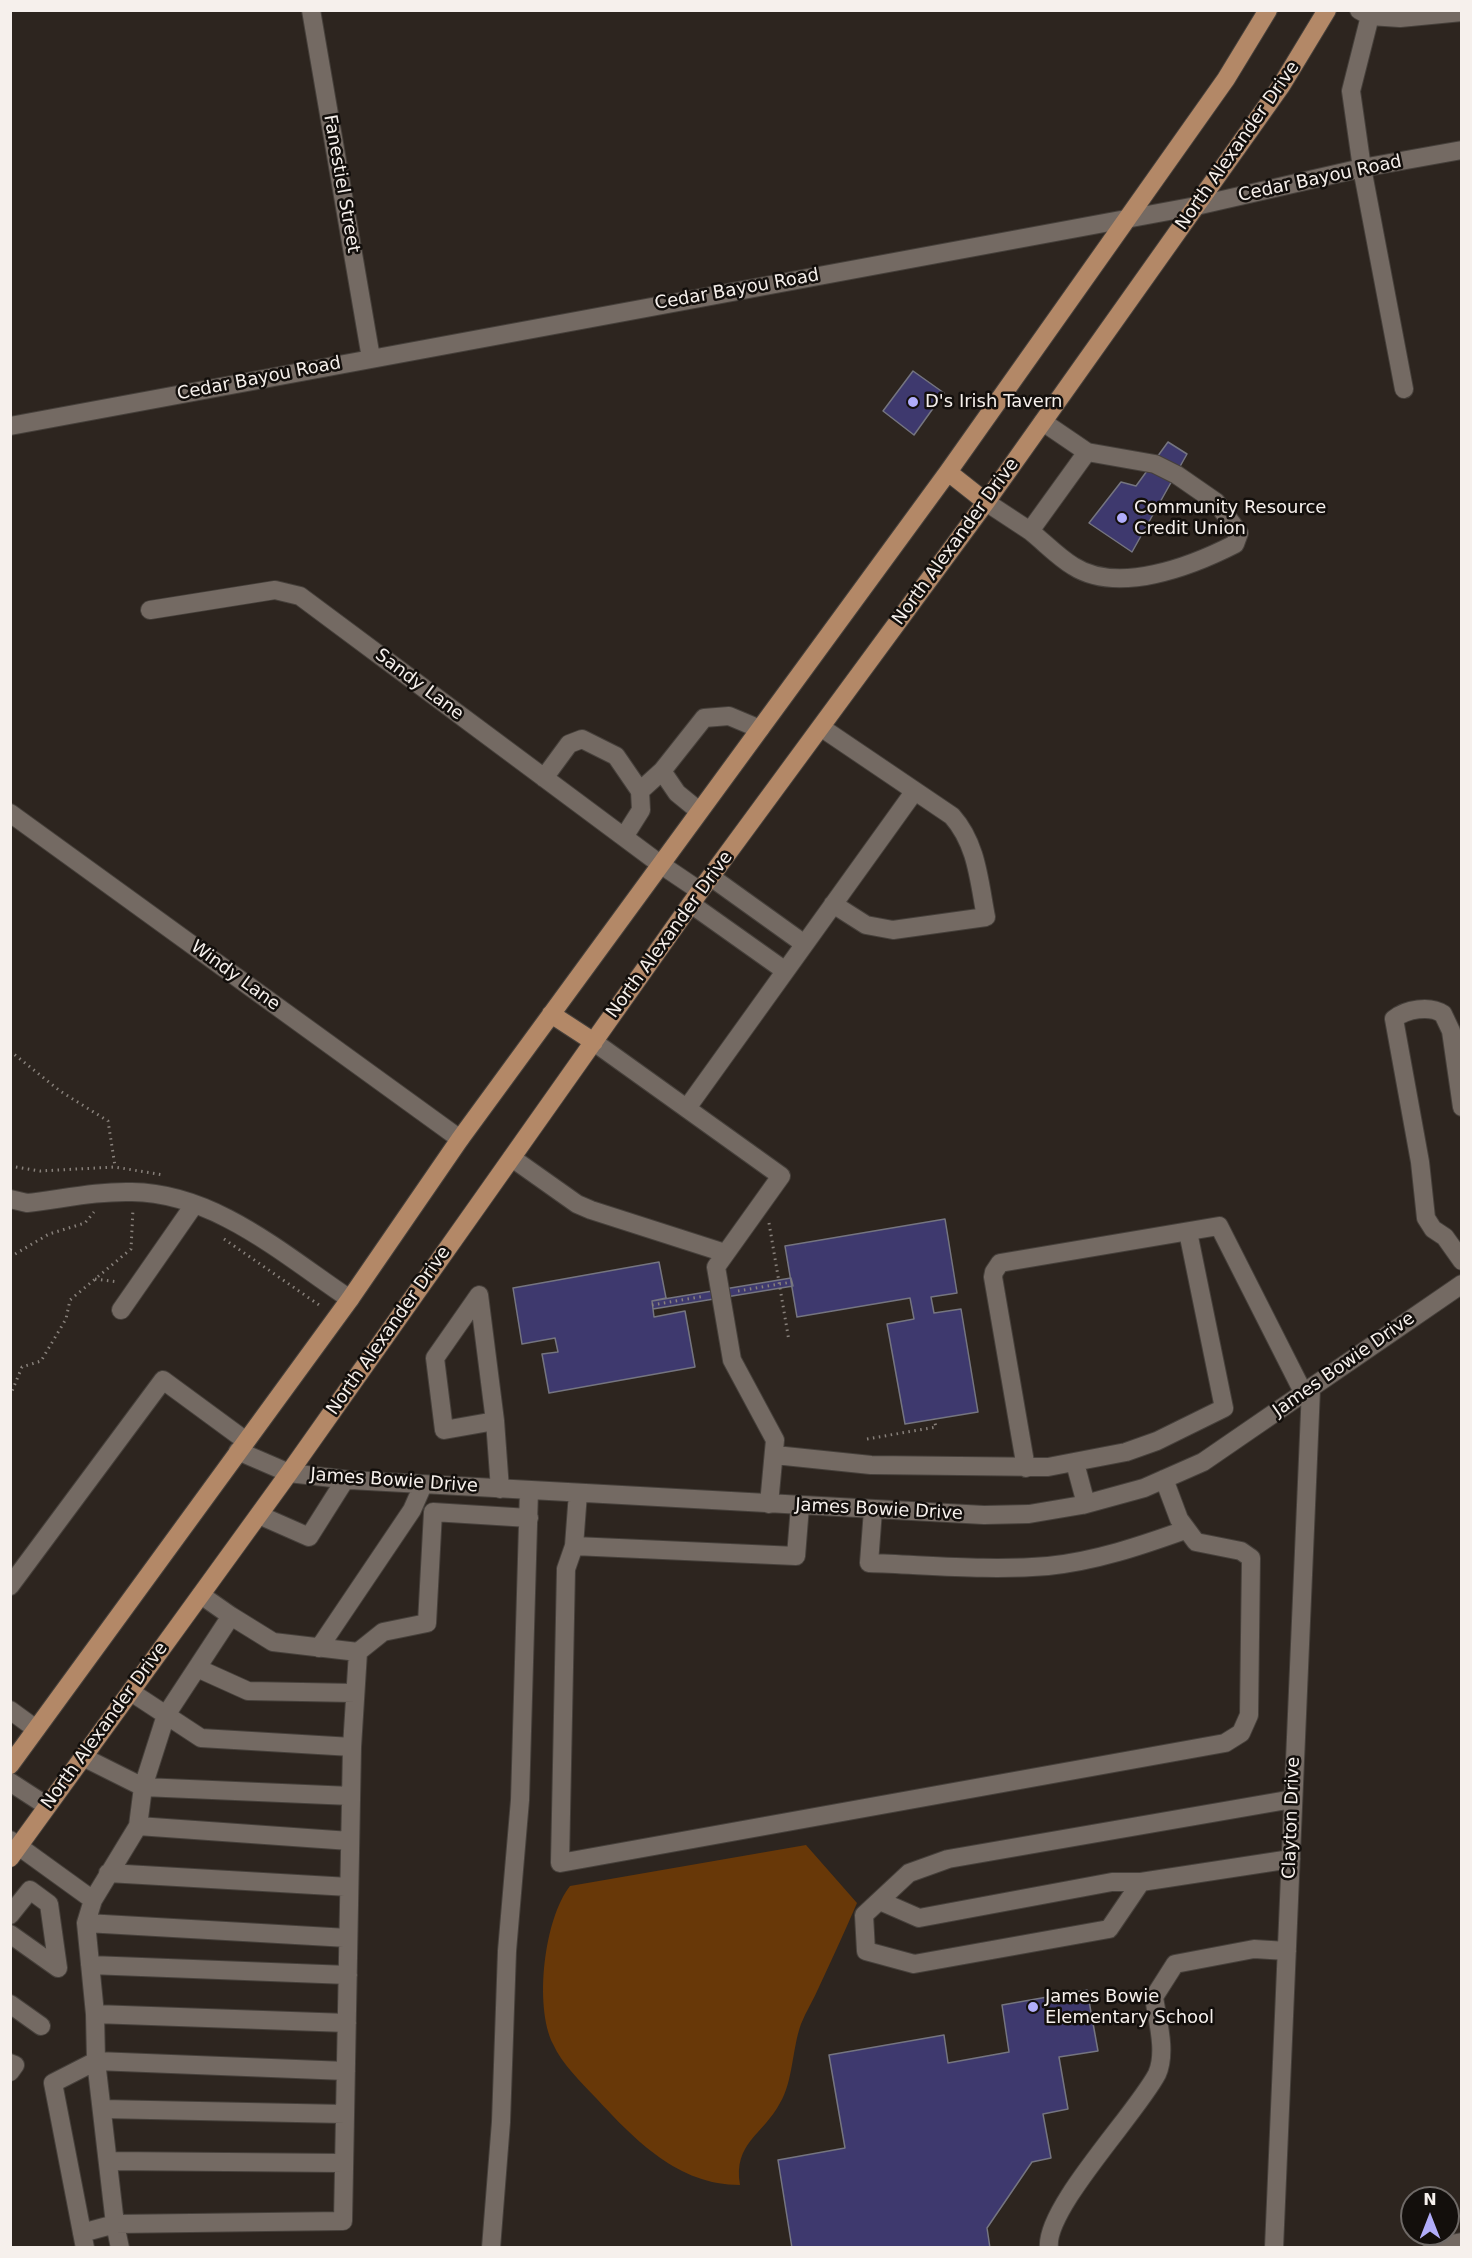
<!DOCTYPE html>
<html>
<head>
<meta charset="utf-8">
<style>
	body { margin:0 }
	#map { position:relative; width:1472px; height:2258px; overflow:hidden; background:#2d251f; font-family:"DejaVu Sans",sans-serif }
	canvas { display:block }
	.frame { position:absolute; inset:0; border:12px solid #f6f0ec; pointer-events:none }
	.north { position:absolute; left:1400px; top:2186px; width:60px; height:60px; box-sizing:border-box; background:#130f0c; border:2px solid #6e6966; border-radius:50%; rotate:0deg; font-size:16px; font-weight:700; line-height:24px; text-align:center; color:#f6f0ec }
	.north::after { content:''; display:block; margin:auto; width:21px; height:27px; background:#b1adfa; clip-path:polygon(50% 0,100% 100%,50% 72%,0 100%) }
</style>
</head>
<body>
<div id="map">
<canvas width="1472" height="2258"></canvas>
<div class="frame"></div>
<div class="north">N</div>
</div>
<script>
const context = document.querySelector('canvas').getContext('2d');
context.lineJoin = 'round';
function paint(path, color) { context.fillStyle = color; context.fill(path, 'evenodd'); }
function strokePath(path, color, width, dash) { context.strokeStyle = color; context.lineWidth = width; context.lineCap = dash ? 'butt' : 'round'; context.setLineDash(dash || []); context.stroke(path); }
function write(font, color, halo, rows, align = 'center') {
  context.font = font + ' "DejaVu Sans",sans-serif'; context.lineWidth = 5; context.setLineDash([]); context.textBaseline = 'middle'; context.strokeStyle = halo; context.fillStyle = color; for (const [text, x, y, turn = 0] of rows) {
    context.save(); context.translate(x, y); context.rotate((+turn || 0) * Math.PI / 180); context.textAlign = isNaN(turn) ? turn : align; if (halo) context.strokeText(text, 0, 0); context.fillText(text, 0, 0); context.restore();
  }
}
paint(new Path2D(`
	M806,1845L857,1903C845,1931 832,1959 819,1987C814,1999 806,2011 801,2024C792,2049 793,2082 780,2103C763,2135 733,2143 740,2185C678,2185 635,2140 596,2098C581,2082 562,2064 553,2044C534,2006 544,1919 570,1886Z`), '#683808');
const building = new Path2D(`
	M913,371L944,393L914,435L883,411Z
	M1168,442L1187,454L1132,552L1089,523L1121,482L1136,486Z
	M945,1219L957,1293L931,1297L934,1313L961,1309L978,1412L905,1424L887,1324L914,1319L910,1298L797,1317L785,1246Z
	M659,1262L666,1298L652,1301L654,1317L685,1311L695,1367L549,1393L542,1354L558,1352L555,1338L522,1344L513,1288Z
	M791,1278L793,1286L653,1309L652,1301Z
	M1087,1990L1098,2051L1059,2057L1068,2109L1043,2114L1051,2158L1032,2162L987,2228L990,2248H792L778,2160L845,2148L829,2055L944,2035L948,2063L1009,2052L1002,2005Z`);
paint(building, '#3e396e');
strokePath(building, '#757580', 1.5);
const minor = new Path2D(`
	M311,10L371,358
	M1359,10L1370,16L1351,91L1362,168L1404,389
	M1370,16L1400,18L1462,12
	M10,426L1196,206L1362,168L1462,150
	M986,502L1030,531L1087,452L1043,422
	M1030,531C1044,542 1058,557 1073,566C1118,595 1192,566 1235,544L1239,533L1216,502L1177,475L1155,464L1087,452
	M150,610L275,590L300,596L660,864L700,891
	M822,728L952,816C977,844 979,881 986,917L893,930L866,925L833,904
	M662,771L677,793L699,811
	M544,778L569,744L582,739L616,756L640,791L641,810L624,837
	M640,791L662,771L704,718L729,716L760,729
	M10,813L460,1139
	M711,877L803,943
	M691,904L784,970
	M594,1042L781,1176L716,1267L732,1360L775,1440L769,1504
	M1462,1107L1451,1031L1443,1014C1430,1005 1406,1009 1394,1019L1420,1162L1426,1218L1433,1229L1445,1237L1462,1261
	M687,1108L914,792
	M512,1158L577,1204L591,1210L725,1253
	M10,1199L27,1203C62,1199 97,1191 132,1192C215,1193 284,1255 350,1299
	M121,1310L194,1205
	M495,1421L444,1430L435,1358L479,1295L495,1421L500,1489
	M238,1451L289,1473L350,1480L984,1515L1029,1514L1082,1505L1144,1488L1203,1462L1462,1284
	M775,1455L871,1465L1048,1467L1126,1452L1157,1441L1224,1408L1188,1232
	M1075,1463L1086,1504
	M1026,1468L993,1277L994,1272L1000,1263L1219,1226L1304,1394
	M578,1493L574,1546L796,1556L800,1506
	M873,1510L869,1563C929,1565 989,1571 1048,1566C1096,1561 1140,1546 1185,1530
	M259,1515L309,1537L345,1480
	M574,1546L566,1569L560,1863L1225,1743L1241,1733L1249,1715L1251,1558L1241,1551L1196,1542L1179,1519L1164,1479
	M10,1586L163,1380L246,1441
	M201,1595L231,1616
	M319,1648L412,1510L423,1485
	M197,1668L248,1691L355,1693
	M131,1692L201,1738L352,1747
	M10,1710L36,1729
	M83,1757L143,1787L351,1796
	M10,1782L47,1806
	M138,1826L350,1841
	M10,1840L93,1900L86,1923L95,2014L96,2061L53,2083L85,2248
	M1291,1859L1141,1882L1109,1929L914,1964L866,1951L864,1915L909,1873L948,1859L1293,1799
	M108,1873L349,1887
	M93,1900L138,1826L143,1787L166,1715L231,1616L273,1642L358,1652L383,1632L427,1623L433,1512L529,1518
	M880,1901L919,1918L1112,1882H1141
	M10,1915L30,1890L49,1904L58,1968L10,1934
	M86,1923L348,1938
	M90,1965L348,1975
	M10,2004L41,2026
	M95,2014L347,2023
	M10,2063L15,2065L10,2072
	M102,2109L345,2114
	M108,2161L344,2163
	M82,2233L115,2224L96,2061L346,2071
	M120,2248L115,2224L343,2221L352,1747L358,1652
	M491,2248L501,2122L507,1951L520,1800L529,1490
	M1049,2248C1044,2209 1137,2113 1157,2074C1167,2052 1157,2019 1154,1997L1175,1964L1254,1949L1287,1951
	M1274,2248L1311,1389
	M1432,2248L1462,2242`);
const major = new Path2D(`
	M948,472L986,502
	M551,1014L594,1042
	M10,1765L350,1299L460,1139L948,472L1226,79L1268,10
	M10,1858L289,1473L700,891L986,502L1281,86L1327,10`);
strokePath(minor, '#46403b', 20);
strokePath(major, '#46403b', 20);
strokePath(new Path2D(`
	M10,1051L60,1091L108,1121L115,1166
	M10,1166L40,1171L115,1167L163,1175
	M769,1223L789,1341
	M224,1239L322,1307
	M10,1257L49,1234L85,1223L94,1212
	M95,1279L118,1282
	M738,1291L792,1282
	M652,1305L705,1296
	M10,1396L22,1367L41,1361L66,1319L70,1300L131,1249L133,1209
	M867,1439L936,1427L934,1419`), '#88817b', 3, [1.5, 4.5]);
strokePath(minor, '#746a63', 18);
strokePath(major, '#b38867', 18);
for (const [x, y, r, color] of [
	[913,402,6,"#b1adfa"],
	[1122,518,6,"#b1adfa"],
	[1033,2007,6,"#b1adfa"]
]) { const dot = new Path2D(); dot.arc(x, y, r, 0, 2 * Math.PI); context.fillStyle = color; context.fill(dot); strokePath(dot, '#130f0c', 2); }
write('18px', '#f6f0ec', '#130f0c', [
	["North Alexander Drive",1238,146,-55],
	["Cedar Bayou Road",1320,179,-12],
	["Fanestiel Street",341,184,80],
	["Cedar Bayou Road",737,290,-10],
	["Cedar Bayou Road",259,379,-11],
	["North Alexander Drive",956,542,-54],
	["Sandy Lane",419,685,37],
	["North Alexander Drive",670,935,-54],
	["Windy Lane",235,976,36],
	["North Alexander Drive",389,1331,-55],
	["James Bowie Drive",1344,1365,-35],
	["James Bowie Drive",394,1481,4],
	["James Bowie Drive",879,1510,3],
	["North Alexander Drive",105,1726,-54],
	["Clayton Drive",1292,1818,-88]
]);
write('18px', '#f6f0ec', '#130f0c', [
	["D's Irish Tavern",925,402],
	["Community Resource",1134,508],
	["Credit Union",1134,529],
	["James Bowie",1045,1997],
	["Elementary School",1045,2018]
], 'left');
</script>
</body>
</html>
